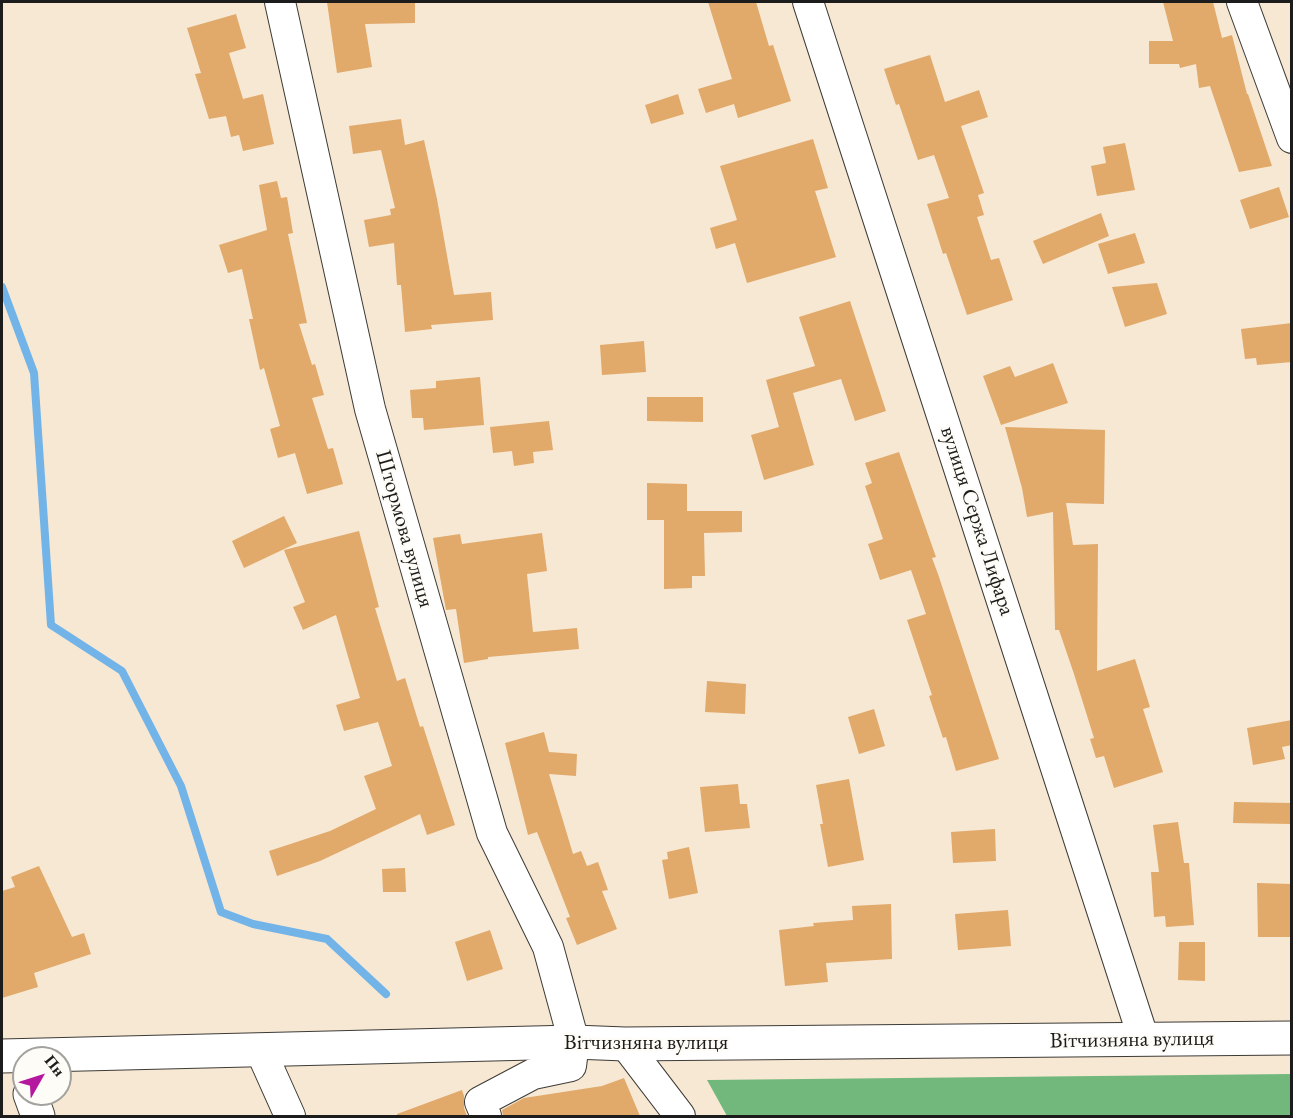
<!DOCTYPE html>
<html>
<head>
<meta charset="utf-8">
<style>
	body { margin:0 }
	#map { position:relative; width:1293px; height:1118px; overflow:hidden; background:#f7e8d3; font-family:"EB Garamond",serif }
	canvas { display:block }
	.frame { position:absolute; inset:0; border:3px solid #1c1c1c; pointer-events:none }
	.north { position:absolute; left:12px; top:1046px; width:60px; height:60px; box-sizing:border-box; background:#fdfcf7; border:2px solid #a3a29f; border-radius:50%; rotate:51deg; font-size:16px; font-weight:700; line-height:24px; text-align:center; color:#1c1c1c }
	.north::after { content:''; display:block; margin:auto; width:21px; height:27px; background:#b5179e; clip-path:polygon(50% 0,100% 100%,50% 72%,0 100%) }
</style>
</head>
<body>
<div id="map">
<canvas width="1293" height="1118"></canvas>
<div class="frame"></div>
<div class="north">Пн</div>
</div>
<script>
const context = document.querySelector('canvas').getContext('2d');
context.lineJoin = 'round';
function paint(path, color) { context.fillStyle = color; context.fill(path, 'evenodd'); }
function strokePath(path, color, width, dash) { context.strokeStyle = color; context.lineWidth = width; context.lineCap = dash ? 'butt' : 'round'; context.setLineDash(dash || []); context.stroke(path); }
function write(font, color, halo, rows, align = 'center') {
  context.font = font + ' "EB Garamond",serif'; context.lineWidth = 4.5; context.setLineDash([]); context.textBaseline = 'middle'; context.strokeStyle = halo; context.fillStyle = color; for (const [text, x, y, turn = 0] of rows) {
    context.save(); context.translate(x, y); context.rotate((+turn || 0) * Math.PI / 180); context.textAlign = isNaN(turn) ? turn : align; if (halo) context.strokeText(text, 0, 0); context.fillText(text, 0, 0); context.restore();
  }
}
paint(new Path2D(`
	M1291,1074V1116H727L707,1080Z`), '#72b87d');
strokePath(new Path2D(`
	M2,287L34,373L51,625L122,671L181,786L221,912L253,924L327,939L386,994`), '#73b4e8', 8);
paint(new Path2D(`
	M327,2H415V23L365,24L372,67L337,73Z
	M708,2H756L769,46L773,45L791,101L738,118L734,104L706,113L698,89L732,79Z
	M1163,2H1213L1222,38L1232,35L1247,94H1248L1272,166L1239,172L1210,86L1199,88L1196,64L1180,68L1179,64H1149V41H1173Z
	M236,14L246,48L229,53L243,99L263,94L274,144L243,151L239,135L231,137L226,116L209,119L195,74L201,73L187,28Z
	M930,55L945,102L979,90L988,117L961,126L984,193L978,195L984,215L977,217L991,260L999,258L1013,300L967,315L946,253L943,254L927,204L949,198L934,155L918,160L899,104L896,105L884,69Z
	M678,94L684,114L651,124L645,105Z
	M401,119L405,145L424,140L437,199L454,295L491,292L493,320L431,325L432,329L405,332L401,285H397L394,243L369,247L364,220L391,215L390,209L395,208L381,150L353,154L349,126Z
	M813,139L828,188L815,191L836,257L747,283L735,243L716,249L710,228L737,220L720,166Z
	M1125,143L1135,190L1097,196L1091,166L1106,163L1103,147Z
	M277,181L281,198L287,197L293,233L288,234L307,323L299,324L312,365L315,364L324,395L312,398L328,449L333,448L343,484L307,494L295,453L278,458L270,429L280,426L264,368L260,370L249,319H253L242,269L228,273L219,245L267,230L259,185Z
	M1279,187L1289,217L1250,229L1240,200Z
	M1101,213L1109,236L1043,264L1033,241Z
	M1135,233L1145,263L1108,274L1098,244Z
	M1157,283L1167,314L1125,327L1112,287Z
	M850,301L886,411L855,421L841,379L793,393L814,465L764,480L751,435L779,427L766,380L815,366L799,317Z
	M1292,323V362L1257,365L1256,358L1245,359L1241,329Z
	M644,341L646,372L602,375L600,345Z
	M1053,363L1068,403L1001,425L983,376L1010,366L1015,377Z
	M480,377L484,425L424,430L423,418H412L410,390L436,388V381Z
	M647,397H703V422L647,421Z
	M549,421L553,450L533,452L534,463L514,466L512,451L493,453L490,427Z
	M1005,427L1105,430L1104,504L1066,503L1073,545L1098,544L1097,671L1135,659L1150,707L1143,709L1163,772L1114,788L1104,756L1096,758L1090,739L1094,738L1074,674L1059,630H1055L1053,512L1027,517L1022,488Z
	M899,452L936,557L932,558L938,574L999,759L956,771L946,737L943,738L929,696L932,695L907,620L926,614L911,570L880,580L868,544L883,539L865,486L872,483L865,463Z
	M647,483L687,484V511H742V532L704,533L705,576H692V588L664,589V520H647Z
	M284,516L297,543L244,568L232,541Z
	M359,531L379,607L375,608L397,681L405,678L420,727L423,726L455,825L427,835L420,814L320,861L277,876L269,851L330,831L376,809L364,776L392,766L378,722L344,731L336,705L360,698L336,615L303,630L293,607L305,602L284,550Z
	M542,533L547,571L527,574L533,632L577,628L579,649L488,657V659L464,663L456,609L446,610L433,538L460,534L462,544Z
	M707,681L746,684L745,714L705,712Z
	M874,709L885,746L859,754L848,717Z
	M1292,720V745L1282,747L1285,759L1253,765L1247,728Z
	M544,732L549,752L577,754L576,776L549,774L573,854L581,851L587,866L598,862L608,890L602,891L617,929L577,945L566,918L570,917L537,832L528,835L505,743Z
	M849,779L864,860L828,867L820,824H823L816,785Z
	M738,784L740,804H747L750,828L705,832L700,787Z
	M1234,802L1292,803V824L1233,823Z
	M1178,822L1184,863H1189L1194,925L1166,927L1165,916L1154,917L1151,872H1159L1153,825Z
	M995,829L996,861L953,863L951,832Z
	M689,847L698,893L669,899L662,860L668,859L667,852Z
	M39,866L72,937L84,933L91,954L34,973L38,987L2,998V891L15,887L11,877Z
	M405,868L406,892H383L382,869Z
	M1257,883L1292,884V937H1258Z
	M891,904L892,959L826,963L828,982L785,986L779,930L814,926L813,923L853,920L852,906Z
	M1008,910L1011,946L958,950L955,914Z
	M490,930L503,969L467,981L455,942Z
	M1179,942H1205V981L1178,980Z
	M624,1078L640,1116H503L502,1110L524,1098L602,1086Z
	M462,1090L464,1096V1108L467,1116H397V1114Z`), '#e1a96a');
const minor = new Path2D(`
	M280,2L370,409L492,833L548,947L574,1042L571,1066L533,1074L480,1102L486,1116
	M808,2L1144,1040
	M1242,2L1292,138
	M625,1044L680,1116
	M260,1049L290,1116`);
const tertiary = new Path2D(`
	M2,1056L574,1042L625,1044L1292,1038
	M30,1094L38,1116`);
strokePath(minor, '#3d3b37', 32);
strokePath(tertiary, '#3d3b37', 35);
strokePath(minor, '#fff', 30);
strokePath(tertiary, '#fff', 33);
write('22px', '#1c1c1c', '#fdfcf7', [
	["вулиця Сержа Лифара",977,521,72],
	["Штормова вулиця",404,529,74],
	["Вітчизняна вулиця",1132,1040,-1],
	["Вітчизняна вулиця",646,1043]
]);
</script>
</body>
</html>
